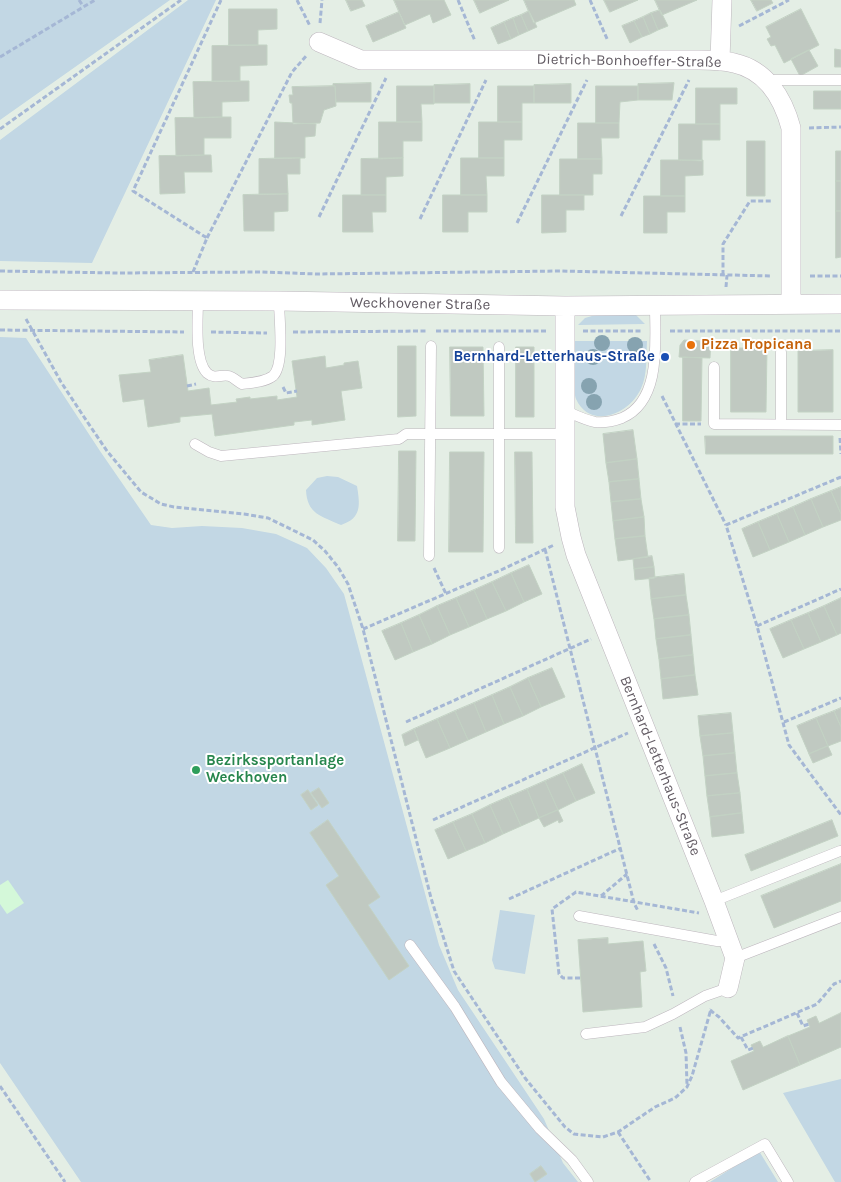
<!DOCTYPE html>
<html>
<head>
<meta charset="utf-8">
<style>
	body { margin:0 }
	canvas { display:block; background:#e4eee5 }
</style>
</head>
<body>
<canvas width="841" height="1182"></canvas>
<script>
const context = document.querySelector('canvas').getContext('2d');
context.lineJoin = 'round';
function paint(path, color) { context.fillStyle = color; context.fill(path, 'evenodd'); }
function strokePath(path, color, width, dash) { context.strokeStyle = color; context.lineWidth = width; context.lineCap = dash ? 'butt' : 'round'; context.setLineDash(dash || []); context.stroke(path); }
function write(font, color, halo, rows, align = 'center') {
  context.font = font + ' Karla,sans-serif'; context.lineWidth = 4; context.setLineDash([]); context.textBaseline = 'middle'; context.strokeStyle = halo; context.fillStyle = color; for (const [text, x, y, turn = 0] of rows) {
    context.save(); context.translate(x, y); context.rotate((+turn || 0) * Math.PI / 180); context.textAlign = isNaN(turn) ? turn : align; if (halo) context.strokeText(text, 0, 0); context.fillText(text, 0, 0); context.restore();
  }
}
paint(new Path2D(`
	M0,0H170L0,120Z
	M188,0H216L92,263L0,261V140Z
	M599,314L636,315L645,324L578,325L585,318Z
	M0,337L26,338L100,451L151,525L172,528L202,526L242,528L276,534L307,548L326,568L344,594L439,945L458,990L544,1119L563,1163L578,1182H81L0,1063Z
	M575,341H647C646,359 648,379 638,394C625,416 589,428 576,399C573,392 575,351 575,341Z
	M327,476L338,477L357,486C360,505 362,518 341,525C321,516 307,514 306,490L317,478Z
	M500,910L535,915L525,974L495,969L492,960Z
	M841,1079V1182H835L783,1093Z
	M759,1151L778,1182H710Z`), '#c2d7e4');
paint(new Path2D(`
	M8,880L24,903L7,914L0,904V885Z`), '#d4f8d9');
const building = new Path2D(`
	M346,0H362L365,6L351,11Z
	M394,0H444L451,15L433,23L430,14L405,25Z
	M474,0H509L480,13Z
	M524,0H574L576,5L534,23Z
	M604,0H638L610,12Z
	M655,0H697L662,15Z
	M751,0H771L773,3L757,11Z
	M229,9H277V29L258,30V45H229Z
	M801,9L819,45L784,63L775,45L771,46L767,39L771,37L766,27Z
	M660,10L668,26L658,30L651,13Z
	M529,11L537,27L528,31L521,15Z
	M399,12L406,28L373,42L366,26Z
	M651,13L658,30L650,34L643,17Z
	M521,15L528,31L519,35L513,18Z
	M643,17L650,34L642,37L634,21Z
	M513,18L519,35L511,39L504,22Z
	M634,21L642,37L630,43L622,26Z
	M504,22L511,39L498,44L491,28Z
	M258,45H267V65L240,66V81H212V46Z
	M835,49L841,50V67H835Z
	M809,50L818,66L800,76L791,59Z
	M240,81H249V101L222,102V117L194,118L193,82Z
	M371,83V102H336L335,86H333V84Z
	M674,83L672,100H638V84Z
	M470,84V103H434V85Z
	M571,84V103H534V85Z
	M335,86L336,106L324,110L320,123L293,124L292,103H290L289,95H293L292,87Z
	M397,86H434V104H421L422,122H397Z
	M498,86H534V103H522V122H498Z
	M596,86H638V100L620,102L619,123H596Z
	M696,88H737V104H720V124H696Z
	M814,91H841V109H814Z
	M222,117H231V138H204V155L176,156L175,118Z
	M275,122L316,124L315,136L305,137V158H275Z
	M379,122H422V141H403V158L379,159Z
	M479,122H522V140H504V158H479Z
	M578,123H619V138H601L602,159H578Z
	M679,124H720V140H702V161L679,160Z
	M747,141H765V196H747Z
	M836,151H841V181H836Z
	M204,155H211L212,172H184L185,193L160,194L159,156Z
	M300,158V174H287L288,194H259V159Z
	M403,158V176L386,177V195H361V159Z
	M461,158H504V176H486L487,195H461Z
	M560,159H602V174H593V195H560Z
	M661,160H703V175L685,176V196H661Z
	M836,181H841V211H836Z
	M288,194V211L274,212V231H244L243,195Z
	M343,195H386V212H372L373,232H343Z
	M443,195H487V212H468V232H443Z
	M542,195H584V210H566V232L542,233Z
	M644,196H685V212H667V233H644Z
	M836,211H841V257L836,258Z
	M701,339H711L710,358L679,357L680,345L684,340L701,341Z
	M398,346H416V416L398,417Z
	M450,347H483L484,416H451Z
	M516,347H534V417H516Z
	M731,348H767L766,412H731Z
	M833,350V412H798V351Z
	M183,355L188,391L209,388L211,405L237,402L236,399L250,397V399L277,396V400L297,397L292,361L325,356L326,368L344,365V363L358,361L362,388L341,391L345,420L312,425V420L294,422V425L215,436L212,414L180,417V422L148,427L144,399L123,402L119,375L151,372L149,360Z
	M683,357L702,358L701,421H683Z
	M633,430L637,459L606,463L603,434Z
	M705,436H833V454H706Z
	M399,451H416L415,541H398Z
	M450,452H484L483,552H449Z
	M515,452H532L533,543H516Z
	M637,459L639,479L609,482L606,463Z
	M639,479L641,499L611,502L609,482Z
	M841,487V514L831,491Z
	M831,491L841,514V520L823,527L811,499Z
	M641,499L644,517L613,521L611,502Z
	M811,499L823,527L805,535L793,507Z
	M793,507L805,535L789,542L777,514Z
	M777,514L789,542L770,550L758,522Z
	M644,517L645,536L615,539L613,521Z
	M758,522L770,550L753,557L742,529Z
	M645,536L648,557L618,561L615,539Z
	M652,556L654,567L634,569L633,559Z
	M529,565L542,594L524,602L511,573Z
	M654,567L655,578L635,580L634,569Z
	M511,573L524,602L506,611L492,582Z
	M684,574L686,595L651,599L649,578Z
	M492,582L506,611L487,619L474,590Z
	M474,590L487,619L469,627L456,598Z
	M686,595L689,615L654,619L651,599Z
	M456,598L469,627L450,635L437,606Z
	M841,598V633L837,635L824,606Z
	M437,606L450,635L432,644L419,615Z
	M824,606L837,635L821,642L808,613Z
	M808,613L821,642L804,649L791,620Z
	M419,615L432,644L413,652L401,623Z
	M689,615L691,635L656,639L654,619Z
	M791,620L804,649L783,658L770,629Z
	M401,623L413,652L395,660L382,631Z
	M691,635L693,655L659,659L656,639Z
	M693,655L695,675L661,679L659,659Z
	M552,668L565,697L541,707L528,678Z
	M695,675L698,695L663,699L661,679Z
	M528,678L541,707L523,716L510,687Z
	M510,687L523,716L504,724L492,695Z
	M492,695L504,724L486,732L474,703Z
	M474,703L486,732L468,740L455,711Z
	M841,708V727L834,711Z
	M455,711L468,740L450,748L437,719Z
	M834,711L841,727V741L828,746L816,718Z
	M731,713L733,733L700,736L698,716Z
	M816,718L828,746L809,754L797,726Z
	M437,719L450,748L426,758L414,729Z
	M414,729L418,740L405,746L402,735Z
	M733,733L735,753L703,756L700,736Z
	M828,746L832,755L813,763L809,754Z
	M735,753L737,773L705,776L703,756Z
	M582,764L595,793L576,801L563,773Z
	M563,773L576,801L558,810L545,781Z
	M737,773L740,793L707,796L705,776Z
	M545,781L558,810L539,818L527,789Z
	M319,788L329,803L322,808L311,793Z
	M527,789L539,818L521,826L508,797Z
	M308,790L318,805L311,810L301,795Z
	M740,793L742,813L710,817L707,796Z
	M508,797L521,826L503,834L490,805Z
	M490,805L503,834L485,843L472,814Z
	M558,810L563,821L559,823L558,820L544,827L539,818Z
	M742,813L744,833L712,837L710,817Z
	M472,814L485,843L466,851L453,822Z
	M328,820L380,897L368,905L409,966L389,980L326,885L339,876L310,833Z
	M832,820L838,836L751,871L745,855Z
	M453,822L466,851L448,859L435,830Z
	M841,864V901L774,928L761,896Z
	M608,938V944L643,941L646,971L640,972L642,1007L583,1012L578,940Z
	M841,1013V1047L800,1065L788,1036L810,1027L807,1020L816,1016L819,1023Z
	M788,1036L800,1065L743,1090L731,1061L754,1051L751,1045L760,1041L763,1047Z
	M541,1166L547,1174L535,1182L530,1174Z`);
paint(building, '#c0c9c1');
strokePath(building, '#c3d2c4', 1);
const service = new Path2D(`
	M765,80H841
	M198,300C198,318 194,360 207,373C215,380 221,374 229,376C233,377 238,382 242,384C252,383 265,382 273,376C285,365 279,318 279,301
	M714,367V424L841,425
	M566,411C575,415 585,420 595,422C604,423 614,421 622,418C662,401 655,341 655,306
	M781,424V352
	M195,444L209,452L221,456L399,439L406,434H566
	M499,548V347
	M429,556L431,346
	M714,901L840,851
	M579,916L717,941H729
	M410,945L455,1007L501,1082L540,1129L572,1160L588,1182
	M735,958L841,917
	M586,1034L645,1027L673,1014L705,996L728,988
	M695,1182L765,1144L788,1182`);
const minor = new Path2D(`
	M319,42L361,60H699C710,60 723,60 734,63C766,70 783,98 791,128V304
	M720,61L722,0
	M0,300L279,301L565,306L841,304
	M565,306V507L571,537L576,555L714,901L735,958L728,988`);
strokePath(service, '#bdb6bd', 11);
strokePath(minor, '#bdb6bd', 20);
strokePath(new Path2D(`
	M79,0L83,6
	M297,0L310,26
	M458,0L475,41
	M590,0L608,41
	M320,23L322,0
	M739,26L789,0
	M0,57L95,0
	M809,128L841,127
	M0,129L181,0
	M621,216L689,80
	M319,217L386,78
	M420,219L486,80
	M517,223L587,80
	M207,238L292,72L307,55
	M0,271L118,273L261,272L317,274L561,271L772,276
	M193,272L207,238L133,191L221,0
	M723,275V244L750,201H772
	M810,276H841
	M726,287L727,275
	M26,319L61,382L84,417L107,451L141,492L161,504L174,507L244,514L268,518L313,540L325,551L338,567L348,584L363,629L431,898L454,971L525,1078L565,1127L574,1134L603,1137L618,1132L655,1107L675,1098L687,1087L692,1076L711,1009
	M0,330L184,332
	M436,331H547
	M583,331H642
	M670,331H841
	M211,332L267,333
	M293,332L427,331
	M187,386L196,384
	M283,387L286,393L297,391
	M662,396L726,525
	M675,424H701
	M840,438L841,454
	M841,477L726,525L757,626L789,745L841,815
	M545,549L634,903L638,911
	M434,568L446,594
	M757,626L841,589
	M363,629L501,570L554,545
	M406,722L591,639
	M784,722L841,698
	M433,820L628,733
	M601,896L627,874
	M509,899L621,848
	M654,944L666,968L673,996
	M580,978H563L559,974L552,909L576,892L699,913
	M710,1010L719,1017L738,1038L817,1004L834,984L841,981
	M797,1013L803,1026L809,1024
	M680,1027L686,1053L687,1085
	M741,1037L748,1050L753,1048
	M0,1086L65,1182
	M618,1132L651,1182`), '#a5b7d5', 3, [5, 2.5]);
strokePath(service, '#fff', 10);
strokePath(minor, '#fff', 19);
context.fillStyle = '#86a3b0';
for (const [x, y] of [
	[602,343],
	[635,345],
	[593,357],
	[589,386],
	[594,402]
]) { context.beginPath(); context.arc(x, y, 8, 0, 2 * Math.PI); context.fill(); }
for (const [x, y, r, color] of [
	[691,345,5,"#e8710a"],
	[665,357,5,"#1a4fb4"],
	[196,770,5,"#2e9e5b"]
]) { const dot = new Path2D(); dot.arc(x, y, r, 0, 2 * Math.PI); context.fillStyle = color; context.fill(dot); strokePath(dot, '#fff', 2); }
write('15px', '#635c64', '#fff', [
	["Dietrich-Bonhoeffer-Straße",629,61,1],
	["Weckhovener Straße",420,304,1],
	["Bernhard-Letterhaus-Straße",660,766,68]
]);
write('bold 15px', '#c56008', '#fff', [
	["Pizza Tropicana",701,345]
], 'left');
write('bold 15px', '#164399', '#fff', [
	["Bernhard-Letterhaus-Straße",655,357]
], 'right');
write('bold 15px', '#27864d', '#fff', [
	["Bezirkssportanlage",206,761],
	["Weckhoven",206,778]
], 'left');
</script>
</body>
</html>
